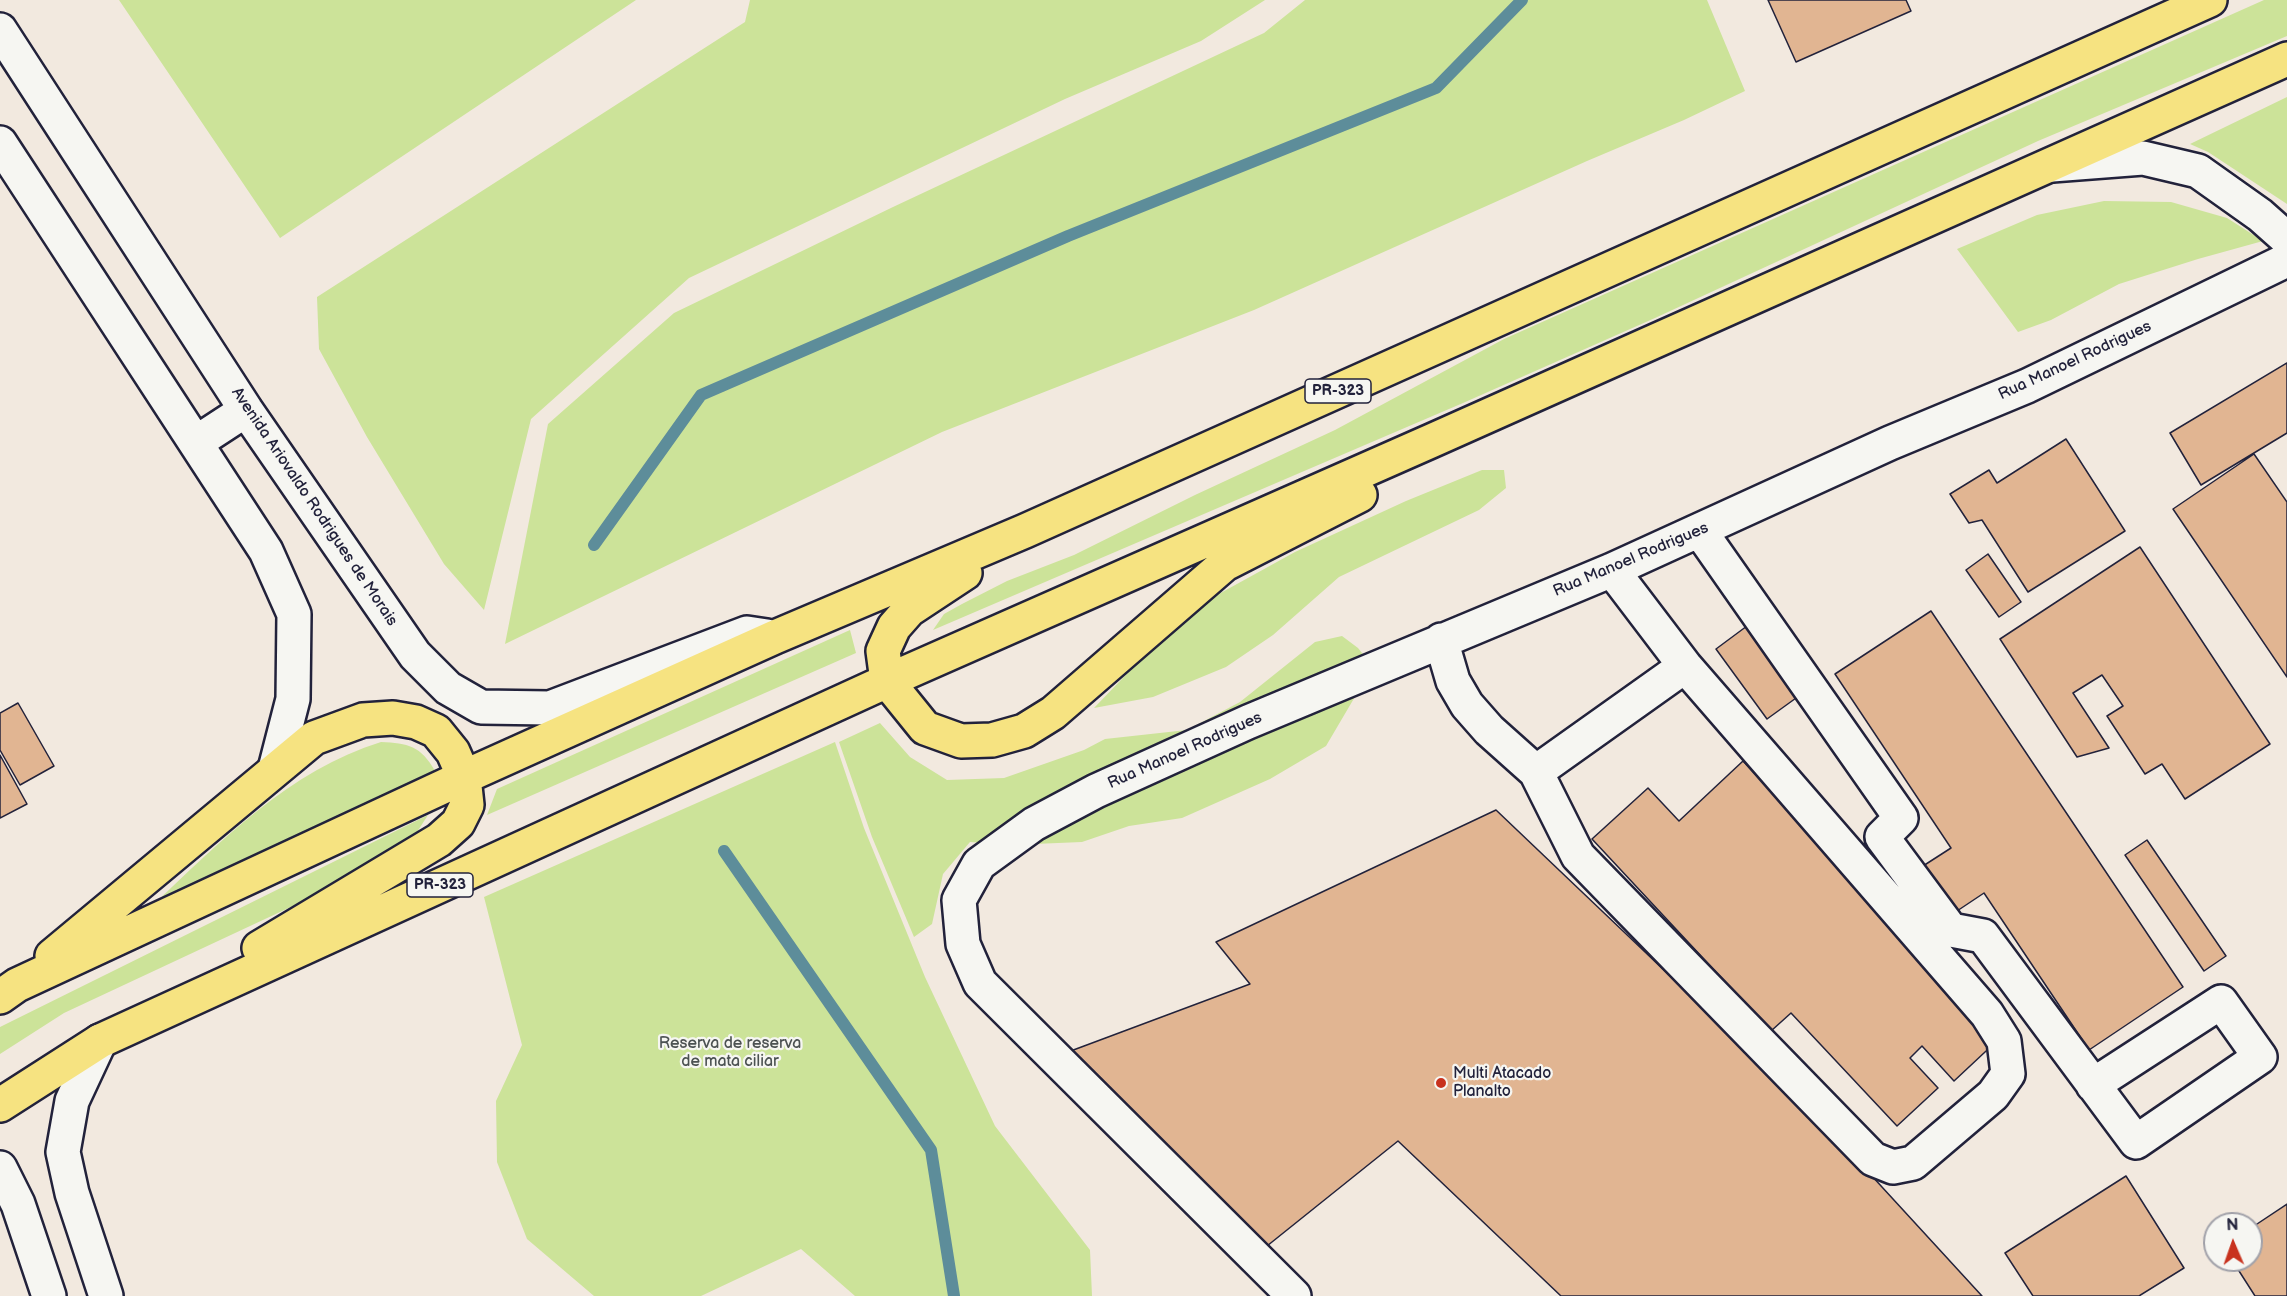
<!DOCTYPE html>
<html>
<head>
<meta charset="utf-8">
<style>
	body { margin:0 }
	#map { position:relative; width:2287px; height:1296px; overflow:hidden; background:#f2e9df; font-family:"Balsamiq Sans",sans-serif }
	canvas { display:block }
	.north { position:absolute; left:2203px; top:1212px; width:60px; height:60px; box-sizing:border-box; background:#f6f6f2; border:2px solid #a1a1a9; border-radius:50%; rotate:358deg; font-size:16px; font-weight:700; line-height:24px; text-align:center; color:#22223b }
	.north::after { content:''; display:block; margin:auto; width:21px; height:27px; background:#c8321e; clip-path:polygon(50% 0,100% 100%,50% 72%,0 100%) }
</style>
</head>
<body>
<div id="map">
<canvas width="2287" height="1296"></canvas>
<div class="north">N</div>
</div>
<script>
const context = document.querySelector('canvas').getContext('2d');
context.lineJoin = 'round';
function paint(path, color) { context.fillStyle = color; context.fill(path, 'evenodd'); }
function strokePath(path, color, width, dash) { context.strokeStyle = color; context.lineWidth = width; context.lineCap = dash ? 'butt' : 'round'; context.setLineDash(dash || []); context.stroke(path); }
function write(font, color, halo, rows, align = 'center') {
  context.font = font + ' "Balsamiq Sans",sans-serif'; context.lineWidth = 4.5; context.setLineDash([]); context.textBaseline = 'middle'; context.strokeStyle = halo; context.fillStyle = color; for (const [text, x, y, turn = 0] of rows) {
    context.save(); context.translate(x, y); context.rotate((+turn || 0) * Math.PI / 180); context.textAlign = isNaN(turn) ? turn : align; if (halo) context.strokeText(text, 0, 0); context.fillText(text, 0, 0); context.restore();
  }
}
paint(new Path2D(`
	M119,0H636L280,238Z
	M750,0H1265L1201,41L1065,99L689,278L531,419L484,610L444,564L367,437L319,349L317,297L745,22Z
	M1305,0H1707L1745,91L1684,120L1587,161L1254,310L942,432L505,644L548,424L674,313L893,207L1264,33Z
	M2264,0H2287V36L2038,141L1655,318L1463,403L933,630L944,614L962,604L1007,581L1074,555L1195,495L1335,430L1504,339Z
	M2287,97V204L2208,152L2190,144Z
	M2104,201L2171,202L2227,218L2263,241L2198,259L2119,284L2051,320L2018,332L1957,249L2037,215Z
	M1482,470H1504L1506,488L1479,510L1339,577L1273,635L1226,667L1153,697L1094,708L1145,655L1217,595L1295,552L1406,501Z
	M850,630L856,653L487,815L497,789Z
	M1342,636L1358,648L1370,663L1356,695L1326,746L1270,779L1182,818L1129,826L1082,842L1010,845L970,842L943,874L932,924L914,937L872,837L839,742L880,723L910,757L947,780L1004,778L1084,750L1105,739L1187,730L1240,702L1315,642Z
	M381,742C408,743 421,746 435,771L153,905C221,841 290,770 381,742Z
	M835,742L864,828L925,977L995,1126L1090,1250L1092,1296H855L801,1249L701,1296H594L527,1239L497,1162L496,1101L522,1045L484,897Z
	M428,815L408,846L372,869L64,1013L0,1054V1027Z`), '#cce399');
strokePath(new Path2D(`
	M594,545L701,395L1068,236L1436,88L1522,0
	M724,851L931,1150L954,1296`), '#5d8d9a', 12);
const building = new Path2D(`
	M1768,0H1906L1911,11L1796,62Z
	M2287,363V433L2201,485L2170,433Z
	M2066,439L2125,531L2028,592L1982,520L1969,523L1950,494L1989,470L1997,483Z
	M2254,454L2287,502V677L2173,509Z
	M2140,547L2270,744L2185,799L2162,764L2145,774L2107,716L2123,706L2102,675L2073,693L2109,748L2077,757L2000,639Z
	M1988,554L2021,602L1999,617L1966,570Z
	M1931,611L2183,987L2089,1050L1984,893L1954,913L1923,866L1951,848L1835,674Z
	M1751,623L1803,693L1767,719L1716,649Z
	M18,703L54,766L20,785L0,750V713Z
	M0,755L27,804L0,818Z
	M1743,761L2000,1038L1954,1081L1922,1046L1910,1058L1938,1088L1897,1126L1791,1013L1771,1031L1592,839L1648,788L1679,821Z
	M1496,810L1815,1114L1982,1296H1561L1398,1141L1262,1250L1068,1052L1250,984L1216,942Z
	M2147,840L2226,956L2204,971L2125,855Z
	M2126,1176L2184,1268L2139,1296H2033L2005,1253Z
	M2287,1204V1296H2255L2232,1260H2251V1228Z`);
paint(building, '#e1b592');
strokePath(building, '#22223b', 1.5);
const minor = new Path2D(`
	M0,30L246,410L415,655L448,688L481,707L550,708L747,633L767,636
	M0,143L266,551L294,614L293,699L275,769
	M2052,165L2143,158L2198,171L2260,215L2287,239
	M197,442L246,410
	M1700,531L1901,818L1882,837L1951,930L1983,936L2136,1142L2260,1057L2221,1002L2093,1085
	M1441,640L1453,681L1467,705L1489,730L1536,772L1578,856L1873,1159L1893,1167L1913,1163L1993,1095L2008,1074L2004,1041L1987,1014L1685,666L1612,570
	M1536,772L1685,666
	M100,1041L72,1101L63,1152L72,1193L106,1296
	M0,1168L18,1204L49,1296
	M1294,1296L980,983L963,944L959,900L979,864L1034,824L1096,791L1248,722L1612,570L1890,443L2027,386L2287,260`);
const highway = new Path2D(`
	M965,573L909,610L894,627L883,651L887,681L925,728L961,741L992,740L1024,731L1053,713L1225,564L1360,495
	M52,956L314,738L363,720L393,718L416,722L436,731L453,752L464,777L467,805L458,823L439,840L259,948
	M0,997L17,985L464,777L775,637L1025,531L2210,0
	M0,1105L100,1041L887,681L1431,441L2287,59`);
strokePath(minor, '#22223b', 38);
strokePath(highway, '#22223b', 38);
strokePath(minor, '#f6f6f2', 33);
strokePath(highway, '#f6e381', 33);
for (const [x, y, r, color] of [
	[1441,1083,6,"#c8321e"]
]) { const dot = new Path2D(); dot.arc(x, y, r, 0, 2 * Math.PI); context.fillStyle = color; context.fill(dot); strokePath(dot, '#f6f6f2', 2); }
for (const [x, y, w] of [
	[1338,391,66],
	[440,885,66]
]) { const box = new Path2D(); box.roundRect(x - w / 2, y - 12, w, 24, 4.5); context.fillStyle = '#f6f6f2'; context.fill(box); strokePath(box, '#22223b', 1.5); }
write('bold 15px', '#22223b', null, [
	["PR-323",1338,391],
	["PR-323",440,885]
]);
write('16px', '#22223b', '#f6f6f2', [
	["Rua Manoel Rodrigues",2075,361,-25],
	["Avenida Ariovaldo Rodrigues de Morais",314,507,56],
	["Rua Manoel Rodrigues",1631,560,-23],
	["Rua Manoel Rodrigues",1185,751,-24]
]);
write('16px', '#4c5252', '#f6f6f2', [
	["Reserva de reserva",730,1044],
	["de mata ciliar",730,1062]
]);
write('16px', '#22223b', '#f6f6f2', [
	["Multi Atacado",1453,1074],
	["Planalto",1453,1092]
], 'left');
</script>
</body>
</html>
